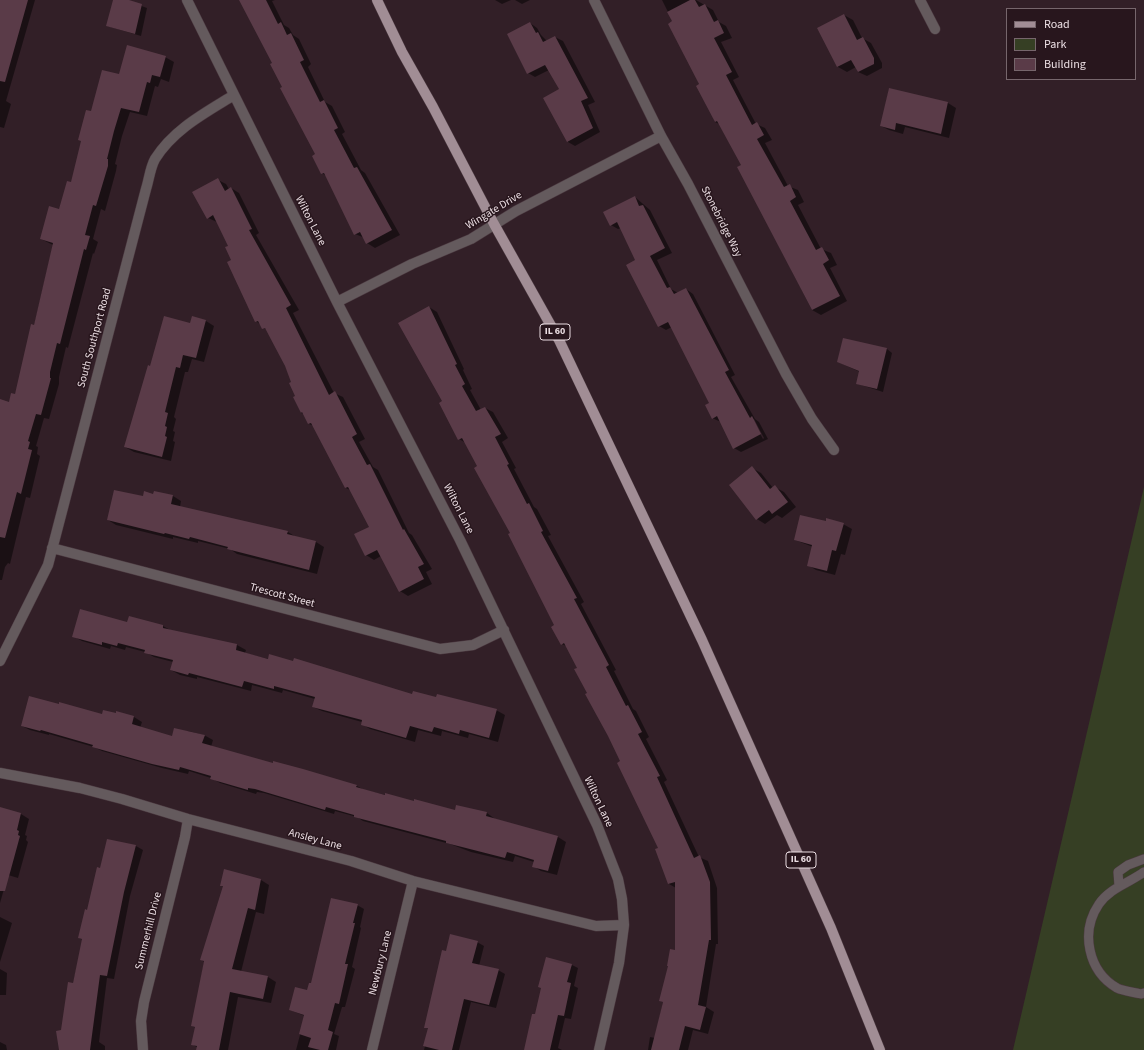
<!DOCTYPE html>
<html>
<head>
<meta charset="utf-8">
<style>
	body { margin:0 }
	#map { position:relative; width:1144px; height:1050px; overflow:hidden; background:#321f27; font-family:"Source Sans 3",sans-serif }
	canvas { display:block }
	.legend { position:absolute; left:1006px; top:8px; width:130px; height:72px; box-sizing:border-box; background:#28161d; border:1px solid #76666c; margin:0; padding:5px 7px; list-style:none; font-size:12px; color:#ebdee3 }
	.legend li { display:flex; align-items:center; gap:8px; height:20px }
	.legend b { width:20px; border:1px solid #76666c }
</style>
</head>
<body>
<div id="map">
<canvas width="1144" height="1050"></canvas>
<ul class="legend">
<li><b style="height:5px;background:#a18d95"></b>Road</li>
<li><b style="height:11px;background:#363f24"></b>Park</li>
<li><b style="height:11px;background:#5a3b48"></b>Building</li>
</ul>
</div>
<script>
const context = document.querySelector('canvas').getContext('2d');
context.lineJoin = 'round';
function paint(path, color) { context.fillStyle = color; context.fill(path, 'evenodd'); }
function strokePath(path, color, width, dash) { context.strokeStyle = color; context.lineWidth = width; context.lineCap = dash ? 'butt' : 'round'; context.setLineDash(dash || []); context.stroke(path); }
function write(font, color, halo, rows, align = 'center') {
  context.font = font + ' "Source Sans 3",sans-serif'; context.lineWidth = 3; context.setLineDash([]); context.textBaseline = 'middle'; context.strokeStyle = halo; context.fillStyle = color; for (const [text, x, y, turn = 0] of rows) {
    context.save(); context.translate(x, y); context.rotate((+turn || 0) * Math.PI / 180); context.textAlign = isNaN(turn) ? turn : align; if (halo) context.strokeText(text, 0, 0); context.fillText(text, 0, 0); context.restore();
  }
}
paint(new Path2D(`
	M1144,487V1050H1013Z`), '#363f24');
paint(new Path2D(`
	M0,0H35L6,101L11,104L4,128L0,127Z
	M114,0H125L147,8L141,36L107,26Z
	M241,0H275L272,1L284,25L289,28L293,35L299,39L311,64L308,67L325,102L332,106L345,132L342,134L361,170L365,173L400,235L375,248L367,243L365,238L355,234L326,176L322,173L316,155L283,88L274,64Z
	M495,0H511L502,4Z
	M515,0H530L522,4Z
	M662,0H696L713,10L719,22L726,26L732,38L721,42L739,77L733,80L756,124L765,128L772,140L765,143L788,186L798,190L804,202L798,205L821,249L831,253L837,265L830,268L847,301L821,315L812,310L738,167L742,165L719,124L715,122L673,22Z
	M844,15L853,20L862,38L871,43L882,63V68L867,76L858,72L856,67L847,72L838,67L819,28Z
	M530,23L537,28L541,35L547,41L555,37L563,41L595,102L588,105L600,132L575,146L568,142L560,90L549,70L535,77L528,73Z
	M165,57L174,62L169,82L161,79L158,87L155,86L147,116L130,112L122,136L115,164L117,165L116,171L105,211L101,209L93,239L98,242L94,254L93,253L68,348L66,347L59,377V384L49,419L44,418L36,446L38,447L37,454L40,456L30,498L26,497L10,564L8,563L5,567L2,580H0V400L10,403L15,395L34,326L53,245L41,239L59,210L72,183L91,113L120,76Z
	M889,89L948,103L956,108L949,138L905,127L903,134L889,130L881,126Z
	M218,180L226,184L229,189L231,188L239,193L259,233L256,235L299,310L293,313L334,393L343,397L365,439L359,442L373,467L378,470L409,533L412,535L432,569L426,572L432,584L408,596L400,591L381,556L374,560L366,555L370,527L352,491L346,488L314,426L309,424L304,414L301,413L293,382L285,366L268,331L256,321L229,246L217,222L208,218Z
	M635,197L650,210L672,253L657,260L671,289L678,293L686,289L693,294L735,375L731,377L755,419L759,422L768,439L741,452L734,448L721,422L712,418L710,403L672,327L666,330L659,326L637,261L621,228L618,229L611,225ZM752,419H754L764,438L763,439Z
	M429,307L437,312L464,369L463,370L472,389L470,390L481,410L485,408L493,412L508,438L502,442L516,468L514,469L534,507L537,509L551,535L548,536L584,602L581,604L616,670L614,671L633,709L636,711L649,737L646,739L667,780L664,782L699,857L708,861L717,888L718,944H716L706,1007L714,1012L708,1034L693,1030L688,1050H648L650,1037L655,1038L663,1002L660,1001L676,951V888L669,884L659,848L621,761L588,693L579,668L568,647L562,644L556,626L479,467L466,443L459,439L444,401Z
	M206,321L214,326L204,362L192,359L188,372H185L174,417L176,419L173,431L175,432L173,441L175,442L171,461L134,452L125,447L151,367L190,325Z
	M844,339L887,349L892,353L883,392L858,384L860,372L838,362Z
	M752,468L761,473L773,488L775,487L784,492L796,507L782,518L777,515L765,524L757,519Z
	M155,492L173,496L181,501L180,507L288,532L296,537L316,542L324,547L317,574L237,554L230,549L198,541V543L173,537V539L116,525L108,520L144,497L154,495Z
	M826,523L843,524L852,529L845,555L841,554L835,575L816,570L808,565L813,547L795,540Z
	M130,618L163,626L172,631L237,645L246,650L245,653L413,696L496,710L505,715L498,742L469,734L468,738L442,731L441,736L418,730L415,742L370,729L362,724V722L322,711L313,707L315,699L283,690L282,693L252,685L251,691L197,677V679L180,675L171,670L173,662L154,657L145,652L126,647L125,650L111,646L110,649L82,641L73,636L128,623Z
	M117,712L134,717L142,722L140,728L172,737L188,731L204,735L213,740L211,747L357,786L364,790L456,811L487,813L495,819L558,837L566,842L557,875L541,871L533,866L534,862L515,856L513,862L471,852L450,844L363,821L357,817L335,811L334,814L264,793L257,792L256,794L220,783L211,778L189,771L188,774L162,768L102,751L94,747L49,734V735L30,730L22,726L117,714Z
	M0,809L21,814L29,819L25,835L27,836L26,840L28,842L18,878L8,875L0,903Z
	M108,840L136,846L143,850L130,896L114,979L107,978L99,1042L105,1046V1050H60L62,1031L83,940L79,938L101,869Z
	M261,880L269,885L264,914L256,912L241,972L268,977L276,982L271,1003L238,997L228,1050H197L198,1048L192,1044L196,1028L192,1026L204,962L202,960L224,887L221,885Z
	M357,905L364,909L360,927L361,928L352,967L355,969L345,1007H342L334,1034L339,1036L336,1050H296L305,1016L290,1010L308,992Z
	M0,917L12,923L0,962Z
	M477,942L484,946L479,966L498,970L505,974L496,1008L471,1002L459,1050H424L429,1029L426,1027L446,953Z
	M572,965L578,968L574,986L578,988L571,1019L565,1018L558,1048L562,1050H525L536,1016Z
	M0,969L7,973L6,995H0Z
	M0,1042L6,1045L7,1050H0Z`), '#0007');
paint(new Path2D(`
	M0,0H28L5,82L0,81Z
	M113,0H129L142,4L135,34L106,26Z
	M239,0H266L278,24L281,22L287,35L291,33L303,58L304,60L300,62L320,102L324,100L338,128L334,130L354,168L357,167L392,230L366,244L360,232L354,235L324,173L321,174L312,156L315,154L280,88L282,87L270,64L272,63Z
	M690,0H695L699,7L705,4L714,22L718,20L724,33L714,38L732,72L726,75L752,125L757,122L764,135L757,139L784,187L790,184L796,197L790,201L816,250L822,247L829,260L823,264L840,296L812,310L737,167L741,165L717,121L715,122L696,86L699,84L668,24L672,21L667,12Z
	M844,14L857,40L863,37L874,58V64L858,72L851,60L837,67L817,28Z
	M530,22L536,33L538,32L543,42L555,36L588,98L581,101L593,128L567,142L543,98L559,89L545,65L527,74L507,34Z
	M127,45L166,56L160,77L152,75L150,83L147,82L139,112L121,108L114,131L107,159H108V166L96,206L93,205L85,235L90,236L86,250L84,249L60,344L57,343L50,372V378H51L41,415L36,414L28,441L30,442L28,449L32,450L21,494L17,492L5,538L0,537V399L9,402L11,393L15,394L31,324L34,325L53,243L40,239L49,206L59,209L67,181L71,182L81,141L78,140L86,110L91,111L102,70L119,74Z
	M889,88L948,102L941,134L896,123L895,130L880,126Z
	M218,178L225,191L231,187L252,229L249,230L291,305L286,308L329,395L335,391L357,434L352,437L367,465L370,464L403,530L404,529L424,564L418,567L424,579L399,592L377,550L365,556L354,534L369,527L348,487L345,488L311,423L308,424L302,412L301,413L293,397L295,396L289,383L291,382L285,366L265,328L262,329L258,321L255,322L227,262L231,260L225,247L228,246L213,215L207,219L192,192Z
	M635,196L639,206L643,205L665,248L650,256L667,288L670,287L674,294L686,288L729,370L725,372L750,418L752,416L761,434L733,449L717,416L712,419L705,405L709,403L668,322L658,327L626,265L635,260L617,222L610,226L603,212Z
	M429,306L457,364L455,365L465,384L462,386L476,411L485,407L501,434L495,437L509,464L507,465L527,504L529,503L543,531L541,532L577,598L574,599L609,665L606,667L626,706L628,705L642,732L638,734L660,776L657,777L694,858L700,855L710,882L711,940H709L698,1005L706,1007L700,1030L685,1026L679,1050H651L663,1002L659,1001L668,966H667L670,949L675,950V882L668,884L655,849L658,848L617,763L620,761L608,736L585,694L587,693L574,669L577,668L564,643L561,645L551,627L554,625L508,534L510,533L474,468L477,466L462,438L458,440L439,403L442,401L398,323Z
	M164,316L190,323L192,316L206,320L196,358L183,355L180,368L176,367L165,412L168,413L165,426L167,427L165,436L167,437L162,457L124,447L148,365L150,366Z
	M843,338L887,348L877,389L856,384L859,371L837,362Z
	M752,466L770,489L775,485L788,502L772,514L769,510L756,520L729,485Z
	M114,490L143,496L144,491L153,494L154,491L173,495L171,504L288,531L287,534L316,541L309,570L227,549L228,547L190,537L189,539L165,533L164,534L107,520Z
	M800,515L826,521V518L844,523L836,551L832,550L827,571L807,566L812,545L794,540Z
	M80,609L127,622L129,616L163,625V628L237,644L236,650L268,659L269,654L293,661L294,658L412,694L413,691L436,697L437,694L497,709L489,738L460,730L459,734L434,727L432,732L410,726L406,738L361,725L362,720L312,707L315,697L274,686V689L244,681L242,687L189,673L188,675L170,670L173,660L144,653L145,650L118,643L117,646L102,642V645L72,637Z
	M29,696L59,704V702L102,714L103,710L116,713V711L134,716L132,724L172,736L174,728L205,735L202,743L273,763V761L303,769L357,785L356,787L385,795V793L414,801V799L455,810L456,805L487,812L486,816L558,836L548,871L532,867L534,860L507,852L505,858L462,847L446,843V841L354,817V815L326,807L325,810L255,789L248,788V790L210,779L211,776L180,767L179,770L152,764L92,747L93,745L41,730L40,731L21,726Z
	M0,807L21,813L17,830L19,831L18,835L20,836L5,891H0Z
	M107,839L136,845L124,892L107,976L100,975L90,1050H59L56,1031L61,1030L68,982L73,983L82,939L78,938L85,909L87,910L97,867L100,868Z
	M224,869L261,879L255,910L248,908L232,969L268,976L263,999L230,992L219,1050H196L197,1046L191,1045L195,1027L191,1026L204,961L200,960L223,886H220Z
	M331,898L358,904L353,923H355L345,964H348L339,1004L335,1003L328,1030L333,1032L328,1050H320L308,1047L311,1038L299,1034L304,1015L289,1010L295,987L307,990L309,983H311Z
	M450,934L478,941L472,963L499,969L489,1005L464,999L452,1050H439L423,1046L428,1028H424L442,950L446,951Z
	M546,957L572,964L567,982L571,983L564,1016L558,1015L550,1050H524L532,1014H535L541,988L538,987Z`), '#5a3b48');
const service = new Path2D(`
	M1144,872C1129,883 1110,888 1099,904C1080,932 1088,971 1117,988C1123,991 1133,992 1141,994L1144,993
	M1119,886L1118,872L1128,865L1144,859`);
const minor = new Path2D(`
	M187,0L337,302L460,540L597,825L618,879L622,899L624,925L619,963L599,1050
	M594,0L661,136L688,184L786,374L812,419L834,450
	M920,0L935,29
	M337,302L412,264L471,239L516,211L661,136
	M52,548L440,649L473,645L504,630
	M0,661L48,565L146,189C149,180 150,168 155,159C174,129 205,113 234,95
	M0,773L80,788L122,799L188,819L351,861L413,881L596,926L624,925
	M143,1050L141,1021L144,1002L185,837L188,819
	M372,1050L413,881`);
const primary = new Path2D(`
	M377,0L402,52L433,107L494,224L559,340L702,640L831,928L880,1050`);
strokePath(service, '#4c3a41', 10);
strokePath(minor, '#4c3a41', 11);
strokePath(primary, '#4c3a41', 11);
strokePath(service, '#645a5d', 9);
strokePath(minor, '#645a5d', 10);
strokePath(primary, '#a18d95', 10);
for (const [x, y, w] of [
	[555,332,30],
	[801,860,30]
]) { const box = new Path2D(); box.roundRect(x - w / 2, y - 8, w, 16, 3); context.fillStyle = '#28161d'; context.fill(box); strokePath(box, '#ebdee3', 1); }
write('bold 10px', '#ebdee3', null, [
	["IL 60",555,332],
	["IL 60",801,860]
]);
write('11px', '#ebdee3', '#28161d', [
	["Wingate Drive",494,211,-31],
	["Wilton Lane",310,221,63],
	["Stonebridge Way",721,222,63],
	["South Southport Road",95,338,-75],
	["Wilton Lane",458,509,63],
	["Trescott Street",282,596,15],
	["Wilton Lane",598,802,65],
	["Ansley Lane",315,840,15],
	["Summerhill Drive",149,931,-76],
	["Newbury Lane",381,963,-76]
]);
</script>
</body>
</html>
